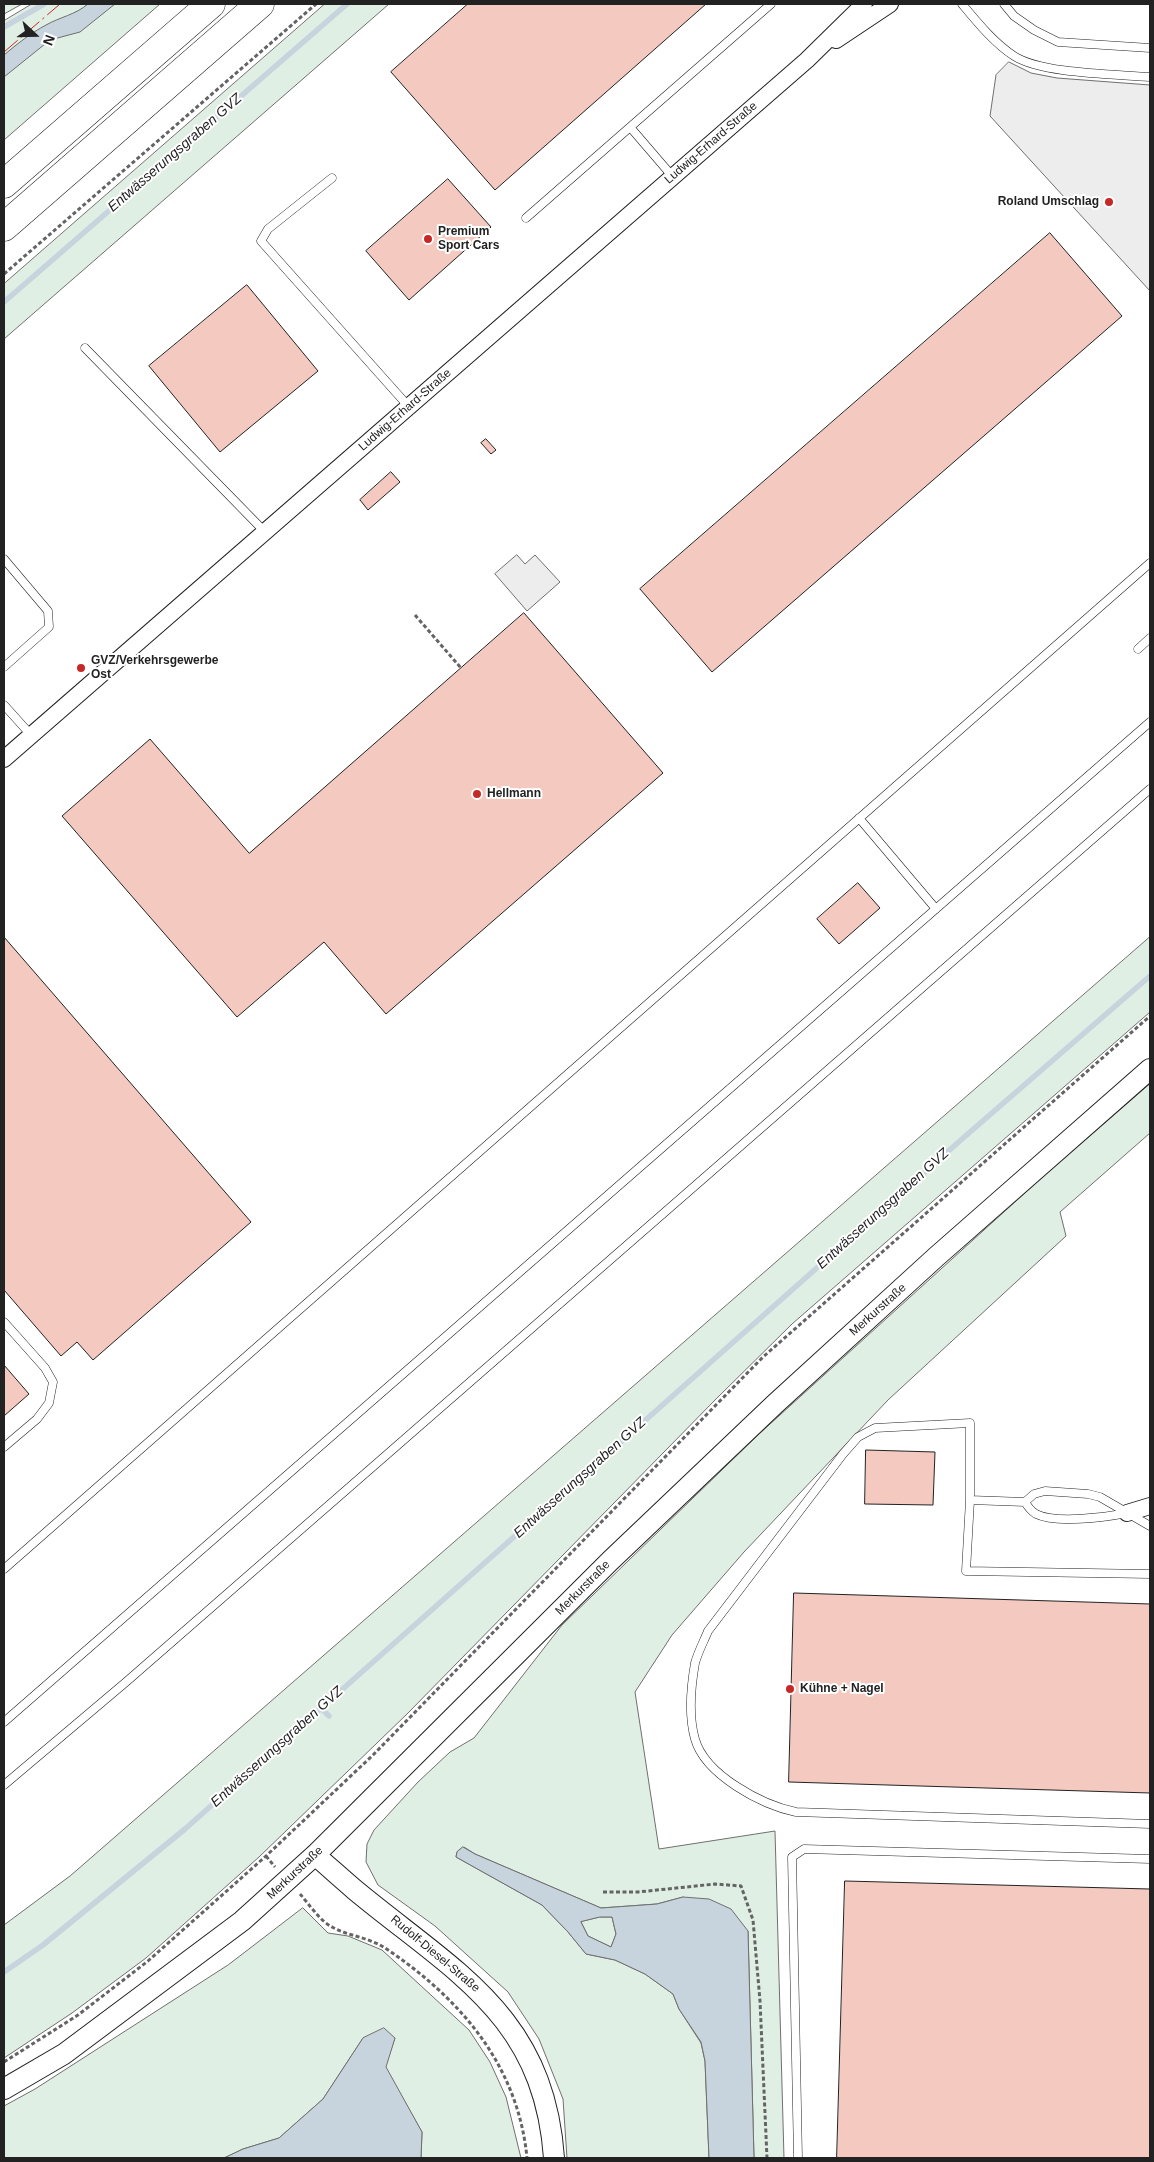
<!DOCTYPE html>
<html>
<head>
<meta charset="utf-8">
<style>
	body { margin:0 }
	#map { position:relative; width:1154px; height:2162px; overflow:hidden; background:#fff; font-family:Arial,sans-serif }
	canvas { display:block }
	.frame { position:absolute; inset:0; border:5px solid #222; pointer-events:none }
	.north { position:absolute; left:10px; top:10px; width:50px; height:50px; -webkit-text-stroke:4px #fff; paint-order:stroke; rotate:111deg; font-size:14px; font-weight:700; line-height:20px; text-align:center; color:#222 }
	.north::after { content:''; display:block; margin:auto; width:18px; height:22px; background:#222; clip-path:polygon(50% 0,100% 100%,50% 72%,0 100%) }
</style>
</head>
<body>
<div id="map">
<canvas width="1154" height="2162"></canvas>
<div class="frame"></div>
<div class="north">N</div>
</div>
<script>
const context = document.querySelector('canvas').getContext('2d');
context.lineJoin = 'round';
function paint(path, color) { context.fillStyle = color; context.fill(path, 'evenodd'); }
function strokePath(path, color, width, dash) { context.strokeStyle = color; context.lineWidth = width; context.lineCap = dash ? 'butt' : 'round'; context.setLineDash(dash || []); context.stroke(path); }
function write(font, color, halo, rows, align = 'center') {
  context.font = font + ' Arial,sans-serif'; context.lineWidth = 4; context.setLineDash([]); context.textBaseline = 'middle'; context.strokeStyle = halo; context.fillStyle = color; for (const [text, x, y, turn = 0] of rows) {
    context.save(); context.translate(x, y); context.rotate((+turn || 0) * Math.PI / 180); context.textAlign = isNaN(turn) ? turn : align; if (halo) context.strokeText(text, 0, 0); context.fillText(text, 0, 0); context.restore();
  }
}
const green = new Path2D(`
	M4,4H22L4,14Z
	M32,4H160L4,140V21Z
	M325,4H389L4,339V284Z
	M1150,937V1012L792,1324L716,1399L407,1714L259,1857L146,1958L72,2013L4,2058V1925L70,1876Z
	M1150,1084V1133L1060,1212L1066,1236L888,1400L744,1552L672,1635L635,1692L659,1849L775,1831L784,2158H754L748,1931L683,1897L657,1904L601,1908L475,1854L464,1847L457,1852L456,1857L542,1905L568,1932L586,1954L615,1960L645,1974L673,1994L679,2009L701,2043L705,2061L709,2158H567L563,2099L539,2039L508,1992L435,1926L378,1885L366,1862L367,1844L374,1830L418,1782L450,1752L474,1738L562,1625L759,1434L1048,1172Z
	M303,1908L328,1933L348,1936L382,1950L469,2030L490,2062L506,2097L521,2158H421L422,2132L385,2067L395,2038H363L323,2099L279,2138L243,2149L224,2158H4V2106L35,2089L228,1965Z
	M600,1917H612L616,1934L611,1947L588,1936L581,1922Z`);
paint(green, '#e0efe3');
strokePath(green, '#6f6f6f', 1);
const parking = new Path2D(`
	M1009,62L1031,73L1057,78L1150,85V291L990,116L996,75Z
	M517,555L525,564L535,555L560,582L527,611L495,574Z`);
paint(parking, '#ededed');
strokePath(parking, '#6f6f6f', 1);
const water = new Path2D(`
	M88,4H115L80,32L50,40L4,77V55C17,44 31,33 46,25C60,17 75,15 88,4Z
	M463,1847L475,1854L601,1908L657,1904L683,1897L709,1899L731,1909L748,1931L754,2158H709L705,2061L701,2042L679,2009L673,1994L645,1974L615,1960L586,1954L568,1932L542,1905L456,1857L457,1852ZM600,1917H612L616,1934L611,1947L588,1936L581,1922Z
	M384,2028L395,2038L386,2067L422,2132L421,2158H224L243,2149L279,2138L323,2099L363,2038Z`);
paint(water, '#c7d3dd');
strokePath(water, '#6f6f6f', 1);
strokePath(new Path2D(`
	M4,27L44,4
	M4,302L347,4
	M322,1709L329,1716
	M4,1972L43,1945L185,1829L962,1139L1150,976`), '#c7d3dd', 5.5);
const building = new Path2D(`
	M468,4H706L495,190L391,72Z
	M448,179L491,227L409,300L366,251Z
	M1050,233L1122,316L712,672L640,589Z
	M247,285L318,371L220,452L149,366Z
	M486,439L496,450L491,454L481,443Z
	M391,472L400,482L368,510L360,500Z
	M524,613L663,773L386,1014L324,942L237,1017L62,816L150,739L249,853Z
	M858,883L880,908L839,944L817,919Z
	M4,937L251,1222L93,1360L77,1342L61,1356L4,1290Z
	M4,1365L29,1394L4,1416Z
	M866,1450L935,1452L933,1505L865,1504Z
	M794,1593L1150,1604V1793L789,1782Z
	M845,1881L1150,1889V2158H837Z`);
paint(building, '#f3c9c0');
strokePath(building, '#222', 1);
const service = new Path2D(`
	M962,4C977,22 994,43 1014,56C1042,74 1115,74 1150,77
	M1004,4L1014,16L1034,30L1058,42L1150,48
	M630,127L673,177
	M332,178L268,229L261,241L409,407
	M526,218L771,4
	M85,348L265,532
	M4,559L48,611L49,627L4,667
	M1138,649L1150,638
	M4,705L31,735
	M859,818L936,909
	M4,1322L45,1368L53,1382L49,1403L37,1419L4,1447
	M970,1500L1025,1502L1034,1494L1045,1491L1088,1494L1100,1497L1150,1526
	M1025,1502C1028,1507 1031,1511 1036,1514C1056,1524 1106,1517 1127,1513
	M4,1569L1150,563
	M1150,1574L966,1571L970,1500V1423L875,1428L858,1437L843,1454L708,1631C704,1641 698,1652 695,1663C691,1686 688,1715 695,1739C705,1775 762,1805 796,1812L1150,1824
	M4,1722L1150,722
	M4,1785L126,1682L1150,789
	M798,2158L792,1857L804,1849L1150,1859`);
const minor = new Path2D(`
	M836,40L890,4
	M4,759L807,60L864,4
	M1127,1513L1150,1506`);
const tertiary = new Path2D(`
	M315,1855C329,1867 342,1879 355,1890C454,1972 544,2015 554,2158
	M4,2089L64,2054L242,1921L315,1855L610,1561L775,1404L936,1257L1150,1069`);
const motorway = new Path2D(`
	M4,184L211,4
	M4,227L260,4`);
strokePath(service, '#222', 9);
strokePath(minor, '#222', 18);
strokePath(tertiary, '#222', 22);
strokePath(motorway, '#222', 29);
strokePath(new Path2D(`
	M4,274L316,4
	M415,615L461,668
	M266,1856L275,1867
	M603,1892H638L715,1884L741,1886L753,1920L760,2001L767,2158
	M300,1894C309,1904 319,1920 332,1927C348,1936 368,1937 385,1948C460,1998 518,2065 527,2158
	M4,2062L78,2015L148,1961L266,1856L373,1755L763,1357L1150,1016`), '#646464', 3, [4, 2.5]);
strokePath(service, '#fff', 8);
strokePath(minor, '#fff', 16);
strokePath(tertiary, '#fff', 20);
strokePath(motorway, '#fff', 28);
strokePath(new Path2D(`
	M4,52L60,4`), '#c62828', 1, [18, 4, 2.5, 4]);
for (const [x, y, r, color] of [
	[1109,202,5,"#c62828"],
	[428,239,5,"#c62828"],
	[81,668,5,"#c62828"],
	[477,794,5,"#c62828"],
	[790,1689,5,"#c62828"]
]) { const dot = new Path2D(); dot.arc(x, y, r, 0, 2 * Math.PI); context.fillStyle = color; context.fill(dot); strokePath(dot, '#fff', 2); }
write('12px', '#222', '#fff', [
	["Ludwig-Erhard-Straße",711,143,-41],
	["Ludwig-Erhard-Straße",405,410,-41],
	["Merkurstraße",878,1310,-42],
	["Merkurstraße",583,1588,-45],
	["Merkurstraße",295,1873,-43],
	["Rudolf-Diesel-Straße",435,1954,40]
]);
write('bold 12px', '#222', '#fff', [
	["Roland Umschlag",1099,202,"right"],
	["Premium",438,232],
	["Sport Cars",438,246],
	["GVZ/Verkehrsgewerbe",91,661],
	["Ost",91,675],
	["Hellmann",487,794],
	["Kühne + Nagel",800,1689]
], 'left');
write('italic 14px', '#222', '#fff', [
	["Entwässerungsgraben GVZ",175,153,-41],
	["Entwässerungsgraben GVZ",883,1209,-42],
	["Entwässerungsgraben GVZ",580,1478,-42],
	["Entwässerungsgraben GVZ",277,1747,-42]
]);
</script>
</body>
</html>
